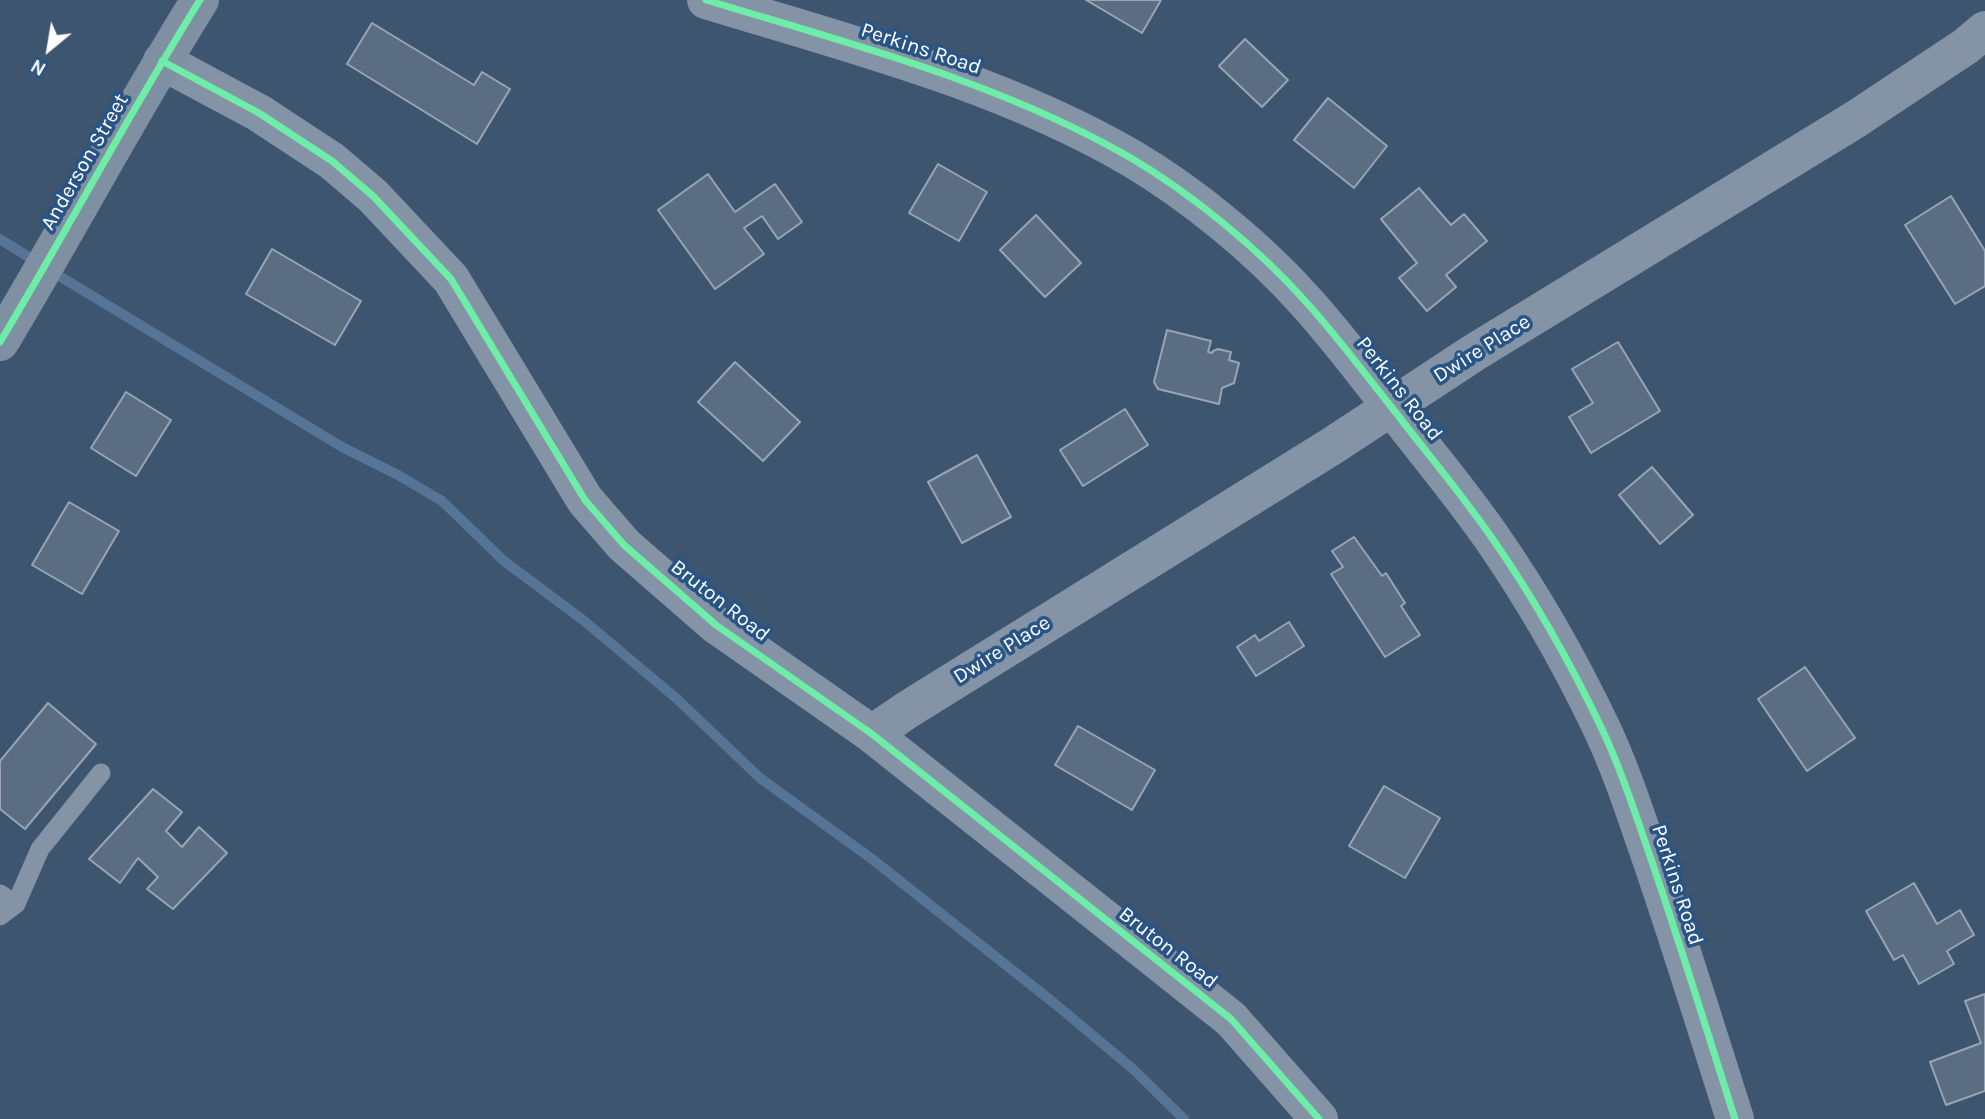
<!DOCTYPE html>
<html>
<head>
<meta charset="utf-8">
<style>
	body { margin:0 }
	#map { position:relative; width:1985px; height:1119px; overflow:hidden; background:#3e5570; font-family:Karla,sans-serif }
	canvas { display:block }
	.north { position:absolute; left:14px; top:14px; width:70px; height:70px; -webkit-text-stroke:5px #285486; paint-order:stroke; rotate:210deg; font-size:19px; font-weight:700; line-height:28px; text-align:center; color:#fff }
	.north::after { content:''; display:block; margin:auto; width:24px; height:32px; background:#fff; clip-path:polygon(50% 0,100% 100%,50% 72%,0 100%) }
</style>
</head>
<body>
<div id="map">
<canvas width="1985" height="1119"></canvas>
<div class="north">N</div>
</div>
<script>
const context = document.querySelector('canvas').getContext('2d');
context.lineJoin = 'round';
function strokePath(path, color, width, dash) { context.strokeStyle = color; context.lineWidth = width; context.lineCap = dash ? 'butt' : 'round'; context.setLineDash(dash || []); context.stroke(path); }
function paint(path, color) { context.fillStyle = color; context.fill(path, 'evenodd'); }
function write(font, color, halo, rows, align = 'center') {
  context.font = font + ' Karla,sans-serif'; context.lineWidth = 7; context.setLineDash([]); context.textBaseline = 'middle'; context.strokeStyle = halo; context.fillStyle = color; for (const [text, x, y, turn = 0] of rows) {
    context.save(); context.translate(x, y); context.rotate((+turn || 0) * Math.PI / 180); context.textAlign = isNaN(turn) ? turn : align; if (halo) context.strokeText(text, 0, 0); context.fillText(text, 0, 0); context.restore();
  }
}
strokePath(new Path2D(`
	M0,239L38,263
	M51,271L342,447L398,475L442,501L504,561L583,620L676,698L760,778L872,859L1054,1003L1133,1069L1184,1119`), '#567596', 10);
const building = new Path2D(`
	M1086,0H1161L1142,33Z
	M372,23L474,85L482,72L510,89L477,144L347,64Z
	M1245,39L1288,80L1262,107L1219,66Z
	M1328,98L1387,146L1354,188L1294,140Z
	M938,164L987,192L959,241L909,213Z
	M708,174L735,212L775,184L802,222L778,239L762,216L744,228L764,254L715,289L658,210Z
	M1419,188L1451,225L1464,214L1487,241L1446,275L1456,287L1427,311L1399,278L1417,263L1381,219Z
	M1951,196L1985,251V286L1955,304L1905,225Z
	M1036,215L1081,263L1045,297L1000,250Z
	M272,249L361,301L335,345L246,294Z
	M1167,330L1211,341L1208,352L1212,353L1213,351L1218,349L1231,352L1229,360L1239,363L1234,383L1222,388L1219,404L1158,389L1154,382Z
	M1618,342L1660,411L1591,453L1569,417L1593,403L1572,369Z
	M735,362L800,422L763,461L698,402Z
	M126,392L171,420L136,476L91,448Z
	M1125,409L1148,445L1083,486L1060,450Z
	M977,455L1011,517L962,543L928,482Z
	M1652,467L1693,515L1660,544L1619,495Z
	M69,502L119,531L82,594L32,565Z
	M1354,537L1382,576L1386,573L1405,603L1401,606L1420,635L1385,657L1331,574L1343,567L1332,551Z
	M1289,622L1304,646L1256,676L1237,647L1255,635L1259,641Z
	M1805,667L1855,738L1807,771L1758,699Z
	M48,703L96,744L25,829L0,809V761Z
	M1078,726L1155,770L1132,810L1055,765Z
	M1384,786L1440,818L1405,878L1349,846Z
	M153,789L182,812L166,831L182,847L199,827L227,853L173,909L147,889L158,877L138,858L120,883L89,859Z
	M1914,883L1937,924L1960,910L1974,935L1947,951L1954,964L1919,984L1903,955L1894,960L1866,911Z
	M1985,994V1091L1946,1105L1930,1062L1981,1043L1965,1001Z`);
paint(building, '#5b6d82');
strokePath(building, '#97a5b4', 2);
strokePath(new Path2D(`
	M0,894L16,904L0,916
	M16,904L40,849L101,773`), '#8494a6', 19);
strokePath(new Path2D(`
	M706,0C850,44 1000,82 1131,158C1192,194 1259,249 1306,302C1337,336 1364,373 1393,409C1426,452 1461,493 1492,538C1533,597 1570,662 1601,727C1621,769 1635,813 1650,856C1680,943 1707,1031 1735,1119
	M162,61L259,113L332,161L373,196L451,279L585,500L624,545L716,625L872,734L1231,1019L1319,1119
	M872,734L907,710L1332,446L1475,352L1856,119L1966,46L1985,30`), '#8494a6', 38);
strokePath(new Path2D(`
	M0,342C68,229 130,112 200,0`), '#7f90a2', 38);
strokePath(new Path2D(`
	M706,0C850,44 1000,82 1131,158C1192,194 1259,249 1306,302C1337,336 1364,373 1393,409C1426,452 1461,493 1492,538C1533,597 1570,662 1601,727C1621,769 1635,813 1650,856C1680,943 1707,1031 1735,1119
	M162,61L259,113L332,161L373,196L451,279L585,500L624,545L716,625L872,734L1231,1019L1319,1119
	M0,342C68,229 130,112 200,0`), '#6deda7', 7);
write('21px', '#fff', '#285486', [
	["Perkins Road",921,49,18],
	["Anderson Street",85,162,-60],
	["Dwire Place",1482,349,-32],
	["Perkins Road",1399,389,52],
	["Bruton Road",720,601,38],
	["Dwire Place",1002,650,-32],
	["Perkins Road",1677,885,72],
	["Bruton Road",1168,948,38]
]);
</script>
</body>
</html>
